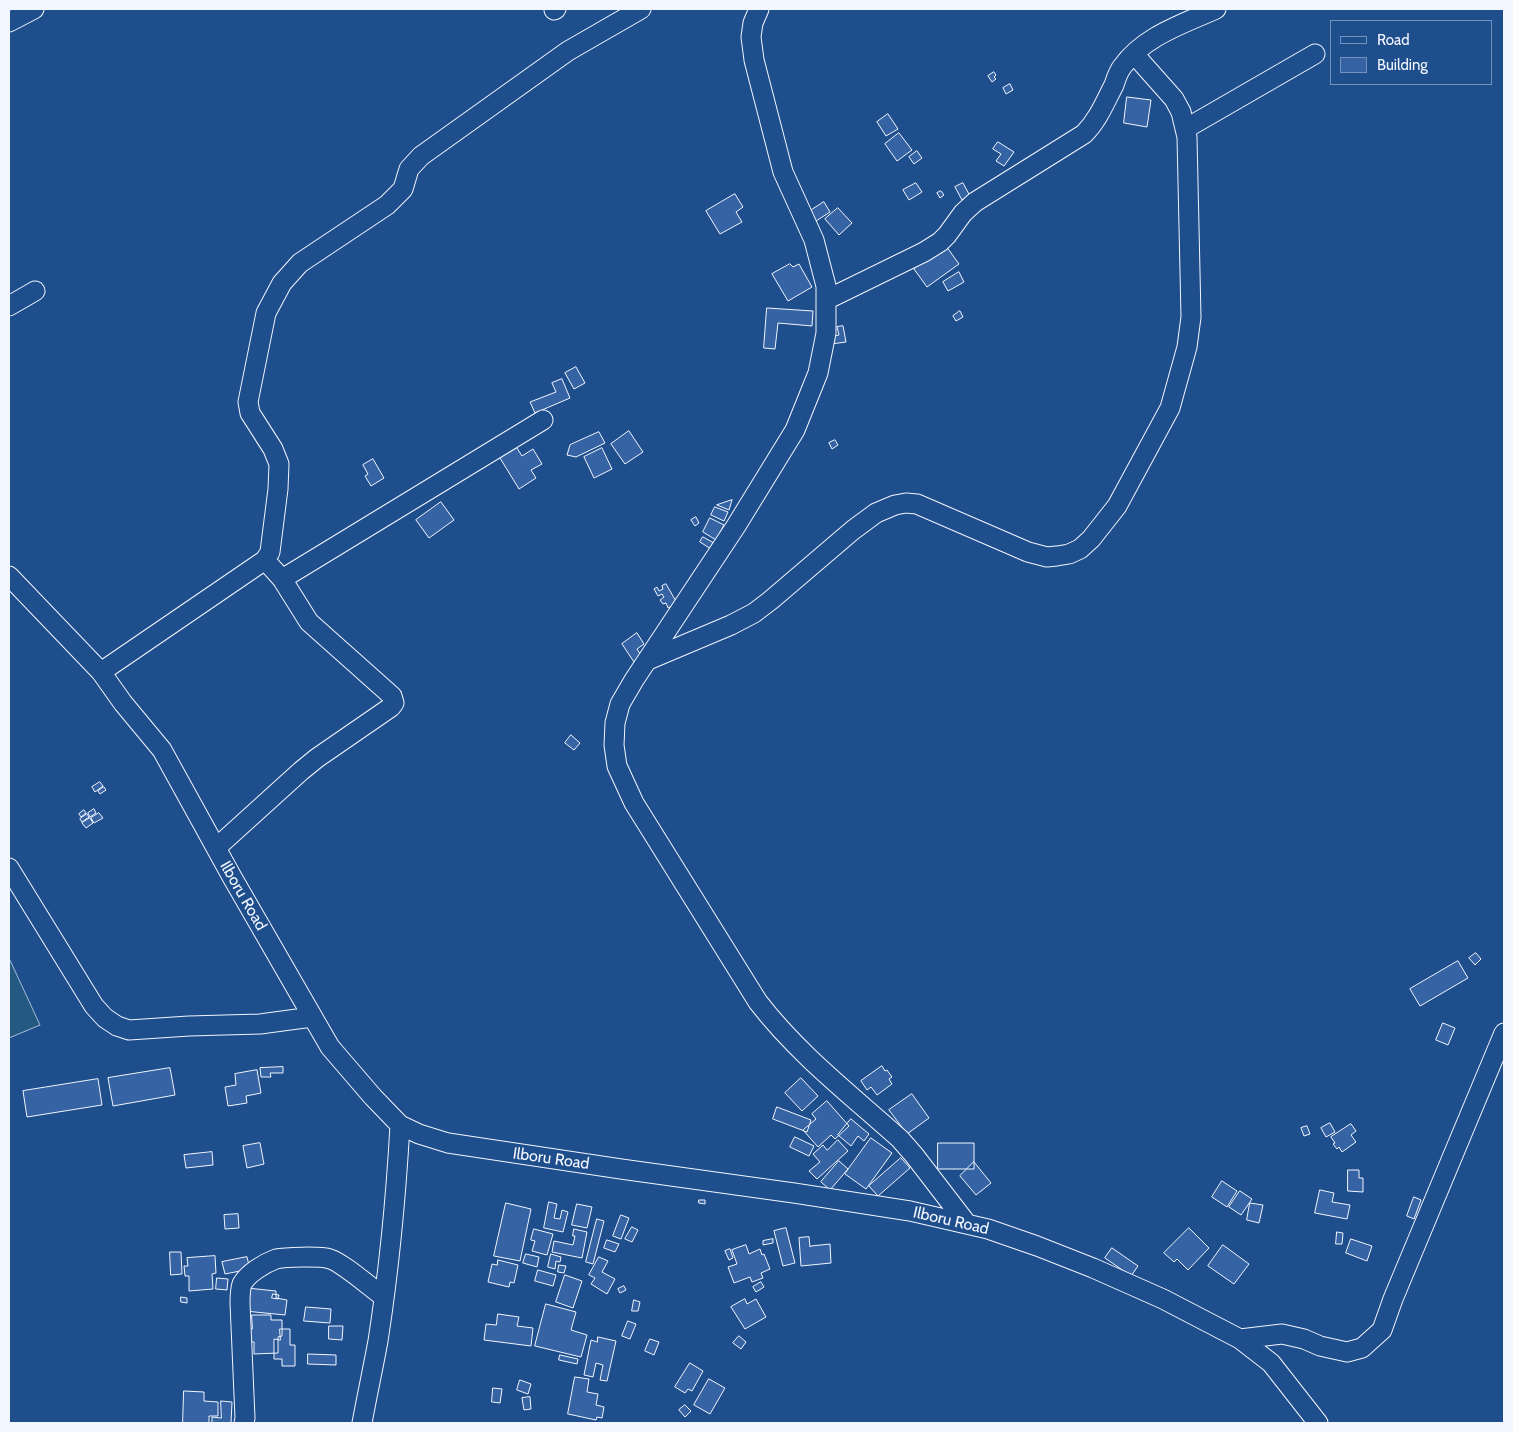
<!DOCTYPE html>
<html>
<head>
<meta charset="utf-8">
<style>
	body { margin:0 }
	#map { position:relative; width:1513px; height:1432px; overflow:hidden; background:#1f4e8c; font-family:Cabin,sans-serif }
	canvas { display:block }
	.frame { position:absolute; inset:0; border:10px solid #f2f6ff; pointer-events:none }
	.legend { position:absolute; left:1330px; top:20px; width:162px; height:65px; box-sizing:border-box; background:#1f4e8c; border:1px solid #7391ba; margin:0; padding:6px 9px; list-style:none; font-size:15px; color:#f2f6ff }
	.legend li { display:flex; align-items:center; gap:10px; height:25px }
	.legend b { width:25px; border:1px solid #7391ba }
</style>
</head>
<body>
<div id="map">
<canvas width="1513" height="1432"></canvas>
<div class="frame"></div>
<ul class="legend">
<li><b style="height:6px;background:#1f4e8c"></b>Road</li>
<li><b style="height:14px;background:#3563a3"></b>Building</li>
</ul>
</div>
<script>
const context = document.querySelector('canvas').getContext('2d');
context.lineJoin = 'round';
function paint(path, color) { context.fillStyle = color; context.fill(path, 'evenodd'); }
function strokePath(path, color, width, dash) { context.strokeStyle = color; context.lineWidth = width; context.lineCap = dash ? 'butt' : 'round'; context.setLineDash(dash || []); context.stroke(path); }
function write(font, color, halo, rows, align = 'center') {
  context.font = font + ' Cabin,sans-serif'; context.lineWidth = 4; context.setLineDash([]); context.textBaseline = 'middle'; context.strokeStyle = halo; context.fillStyle = color; for (const [text, x, y, turn = 0] of rows) {
    context.save(); context.translate(x, y); context.rotate((+turn || 0) * Math.PI / 180); context.textAlign = isNaN(turn) ? turn : align; if (halo) context.strokeText(text, 0, 0); context.fillText(text, 0, 0); context.restore();
  }
}
const green = new Path2D(`
	M9,958L40,1025L9,1038Z`);
paint(green, '#245a82');
strokePath(green, '#a8bbd7', 1);
const building = new Path2D(`
	M994,72L996,75L994,77L996,79L992,82L988,76Z
	M1010,84L1013,90L1006,94L1003,88Z
	M1127,97L1151,100L1147,127L1124,123Z
	M888,114L898,129L886,136L877,122Z
	M899,133L912,150L897,161L885,144Z
	M998,142L1014,152L1004,166L996,161L1001,154L993,149Z
	M917,151L922,158L914,164L909,157Z
	M916,183L922,192L909,200L903,190Z
	M963,183L970,196L962,200L955,187Z
	M941,191L944,195L940,198L937,193Z
	M735,194L743,207L736,212L742,222L720,234L706,211Z
	M824,202L830,212L816,221L810,211Z
	M838,208L852,223L839,235L825,219Z
	M946,246L959,264L927,287L914,269Z
	M790,264L793,267L799,264L812,287L788,301L772,274Z
	M959,272L964,282L948,291L943,282Z
	M767,308L813,311L812,326L778,323L775,349L764,348Z
	M960,311L963,317L956,321L953,316Z
	M843,326L846,342L831,344L829,337L839,335L837,327Z
	M576,367L585,383L574,389L565,373Z
	M562,379L570,398L535,413L530,402L556,392L552,383Z
	M629,431L643,452L625,464L611,444Z
	M599,432L605,443L576,457L567,455L570,445Z
	M835,440L838,445L832,449L829,443Z
	M517,448L522,456L533,449L542,464L531,470L536,478L519,489L500,458Z
	M602,448L612,469L594,478L584,457Z
	M373,459L384,478L371,486L365,476L368,474L363,465Z
	M732,500L729,510L717,505Z
	M441,502L454,520L429,538L416,520Z
	M715,507L728,512L724,521L711,515Z
	M696,517L699,523L695,526L691,520Z
	M710,518L724,525L716,540L703,532Z
	M703,537L714,543L711,549L700,542Z
	M666,584L677,603L668,608L666,603L663,604L660,600L664,597L662,594L658,596L654,589L657,587L659,591L663,589L662,586Z
	M637,633L644,644L637,649L642,657L634,662L622,644Z
	M571,735L580,743L574,750L565,743Z
	M100,782L103,786L95,792L92,787Z
	M104,787L106,790L100,794L98,791Z
	M94,809L96,813L90,817L88,813Z
	M84,810L86,813L81,817L79,814Z
	M99,813L103,818L94,823L91,818Z
	M87,814L89,817L82,822L80,819Z
	M90,818L93,823L86,828L82,823Z
	M1476,953L1481,959L1475,965L1469,958Z
	M1458,961L1468,978L1420,1006L1410,989Z
	M1443,1023L1455,1028L1448,1045L1436,1040Z
	M882,1066L885,1071L887,1070L892,1077L889,1079L892,1084L877,1095L871,1087L867,1090L861,1081Z
	M283,1067V1073H270L271,1077H261L260,1068Z
	M170,1068L175,1095L113,1106L108,1078Z
	M257,1070L261,1093L246,1096L247,1103L228,1106L225,1087L236,1085L235,1074Z
	M801,1078L818,1096L802,1111L785,1093Z
	M98,1079L102,1105L27,1117L23,1091Z
	M912,1094L929,1118L907,1134L889,1110Z
	M827,1101L849,1126L835,1139L831,1135L818,1147L803,1130L816,1119L812,1114Z
	M777,1107L811,1120L807,1132L773,1119Z
	M851,1119L869,1134L864,1141L858,1136L851,1146L838,1135Z
	M1330,1123L1335,1132L1326,1137L1321,1128Z
	M1351,1124L1356,1131L1351,1135L1356,1142L1342,1152L1339,1147L1337,1149L1333,1144L1335,1143L1331,1137Z
	M1307,1126L1310,1134L1304,1136L1301,1128Z
	M795,1137L814,1146L809,1156L790,1147Z
	M871,1138L892,1153L866,1189L845,1174Z
	M838,1140L848,1151L817,1179L809,1171L820,1162L813,1154L823,1145L827,1150Z
	M260,1143L264,1164L247,1168L243,1146Z
	M938,1143H974V1169H938Z
	M212,1152L213,1165L186,1168L184,1155Z
	M901,1158L910,1168L878,1196L869,1186Z
	M839,1161L848,1169L830,1190L821,1182Z
	M974,1162L991,1183L976,1195L960,1176Z
	M1348,1170H1359V1178H1363V1192L1348,1191Z
	M1222,1181L1237,1191L1227,1207L1212,1197Z
	M1320,1190L1334,1193L1332,1202L1350,1205L1347,1219L1315,1213Z
	M1240,1191L1252,1199L1241,1215L1229,1207Z
	M1414,1197L1421,1200L1414,1219L1407,1216Z
	M699,1200H705V1204L699,1203Z
	M549,1202L557,1204L554,1218L560,1219L562,1210L568,1212L563,1232L544,1228Z
	M506,1203L531,1209L520,1261L494,1256Z
	M1250,1203L1263,1205L1259,1223L1247,1220Z
	M577,1204L592,1207L587,1228L572,1225Z
	M238,1214L239,1228L225,1229L224,1215Z
	M621,1215L629,1218L621,1239L613,1236Z
	M597,1219L604,1221L593,1264L586,1262Z
	M632,1227L638,1230L632,1242L625,1239Z
	M786,1228L795,1263L783,1266L774,1231Z
	M1189,1228L1209,1248L1188,1270L1177,1259L1174,1262L1164,1253Z
	M534,1229L553,1234L547,1255L532,1251L535,1241L531,1240Z
	M574,1229L587,1232L582,1258L552,1252L554,1241L573,1245L575,1236H573Z
	M1337,1232L1343,1233L1342,1244H1336Z
	M809,1237L810,1247L811,1246L830,1244L831,1263L801,1266L799,1238Z
	M773,1239V1243L763,1245V1241Z
	M1351,1239L1372,1246L1367,1261L1346,1253Z
	M607,1240L619,1244L615,1252L604,1248Z
	M746,1245L749,1254L760,1249L762,1255L764,1254L770,1269L761,1273L763,1278L752,1282L750,1277L734,1283L728,1267L737,1264L732,1250Z
	M1223,1245L1249,1264L1234,1284L1208,1266Z
	M1112,1248L1138,1266L1131,1276L1105,1258Z
	M730,1249L733,1258L729,1260L725,1251Z
	M170,1252H181L182,1274L171,1275Z
	M526,1254L539,1257L537,1267L523,1263Z
	M551,1254L561,1257L560,1262L556,1261L555,1269L548,1267Z
	M215,1256L216,1273L212,1274L213,1289L189,1291V1276H185L184,1266H188L187,1258Z
	M247,1257L250,1269L225,1274L222,1262Z
	M599,1257L608,1261L602,1272L615,1279L607,1294L591,1284L595,1278L589,1275Z
	M498,1260L518,1265L514,1283L510,1282L509,1287L488,1282L492,1264L497,1265Z
	M559,1265L566,1266L564,1273L558,1272Z
	M538,1270L556,1275L553,1286L535,1281Z
	M565,1275L582,1281L573,1308L556,1302Z
	M217,1278L228,1279L227,1290L216,1289Z
	M761,1282L764,1287L756,1292L753,1287Z
	M624,1286L626,1290L620,1293L618,1289Z
	M247,1288L276,1291V1298L287,1300L285,1315L245,1311Z
	M273,1294L279,1295L278,1299L272,1298Z
	M181,1297L187,1298V1303L181,1302Z
	M745,1299L747,1304L756,1299L766,1317L745,1329L731,1307Z
	M634,1300L640,1302L638,1311H632Z
	M546,1304L576,1312L571,1330L587,1335L581,1357L535,1346Z
	M306,1307L331,1309L330,1323L304,1321Z
	M498,1314L519,1317L517,1326L533,1328L531,1346L484,1340L486,1324L496,1325Z
	M252,1315H271V1320H282V1336L278,1337V1353L254,1354V1342H245V1330L252,1329Z
	M628,1321L636,1324L630,1339L622,1336Z
	M329,1326H343L342,1340L329,1339Z
	M280,1329H290V1345H295V1366H282V1359H274V1339L280,1340Z
	M739,1336L746,1342L741,1349L733,1343Z
	M598,1337L616,1341L607,1381L600,1380L603,1365L596,1363L593,1377L584,1375L591,1340L597,1342Z
	M650,1339L659,1342L654,1355L645,1351Z
	M308,1354L336,1355V1365L308,1364Z
	M560,1355L578,1359L577,1364L559,1360Z
	M690,1363L703,1371L692,1391L688,1389L685,1393L675,1387Z
	M575,1377L589,1379L587,1392L598,1394L596,1405L604,1407L602,1418L597,1417L596,1420L568,1414Z
	M709,1379L725,1388L710,1414L694,1405Z
	M520,1380L531,1384L528,1394L517,1390Z
	M493,1388L502,1389L500,1403L492,1402Z
	M184,1391L204,1392V1401L218,1402V1416H209V1423H183Z
	M530,1397L531,1409L524,1410L522,1398Z
	M221,1401L232,1402L231,1423H212V1417L221,1418Z
	M685,1405L691,1411L685,1417L679,1410Z`);
paint(building, '#3563a3');
strokePath(building, '#f2f6ff', 1);
const minor = new Path2D(`
	M759,9L753,23L751,37L754,60L783,172L814,240L826,286V333L818,373L795,430L736,526L634,680L620,704L615,723L614,745L617,766L634,803L758,1002C798,1054 851,1095 900,1139L914,1155L967,1224
	M554,10L556,9
	M9,22L34,9
	M1185,129L1315,54
	M826,300L924,252L940,242L947,235L963,213L975,202L1084,134C1098,120 1105,102 1114,85C1116,79 1118,72 1122,67C1144,36 1183,24 1216,9
	M9,306L35,291
	M9,576L101,672L123,703L162,750L232,877L330,1047L373,1097L400,1125L419,1134L448,1143L621,1169L794,1193L910,1211L988,1229L1037,1246L1093,1268L1163,1299L1240,1339L1271,1363L1318,1423
	M282,579L543,420
	M648,660L731,625L754,613L771,600L853,530L876,513L895,505L906,503L917,504L1028,552L1047,557L1057,556L1069,554L1080,549L1091,539L1117,506L1170,408L1187,347L1191,317L1187,137L1181,112L1174,99L1134,54
	M101,672L265,560L270,552L278,489L279,464L273,449L250,413L248,402L266,313L282,283L300,263L387,205L403,189L409,169L421,156L568,51L641,9
	M216,848L301,771L317,758L391,707L394,703L392,696L309,622L282,579L265,560
	M9,868L94,1006L105,1018L117,1026L129,1030L189,1026L260,1024L312,1017
	M1240,1339L1282,1334L1304,1339L1320,1346L1347,1352L1362,1348L1382,1330L1393,1299L1504,1033
	M244,1423L245,1418L240,1303C240,1297 240,1290 242,1284C248,1273 265,1263 276,1259C285,1257 321,1256 330,1259C343,1263 371,1288 384,1297
	M362,1423C367,1396 373,1368 378,1341C389,1270 396,1197 400,1125`);
strokePath(minor, '#f2f6ff', 21);
strokePath(minor, '#1f4e8c', 19);
write('16px', '#f2f6ff', '#1f4e8c', [
	["Ilboru Road",243,896,60],
	["Ilboru Road",551,1159,8],
	["Ilboru Road",951,1221,13]
]);
</script>
</body>
</html>
